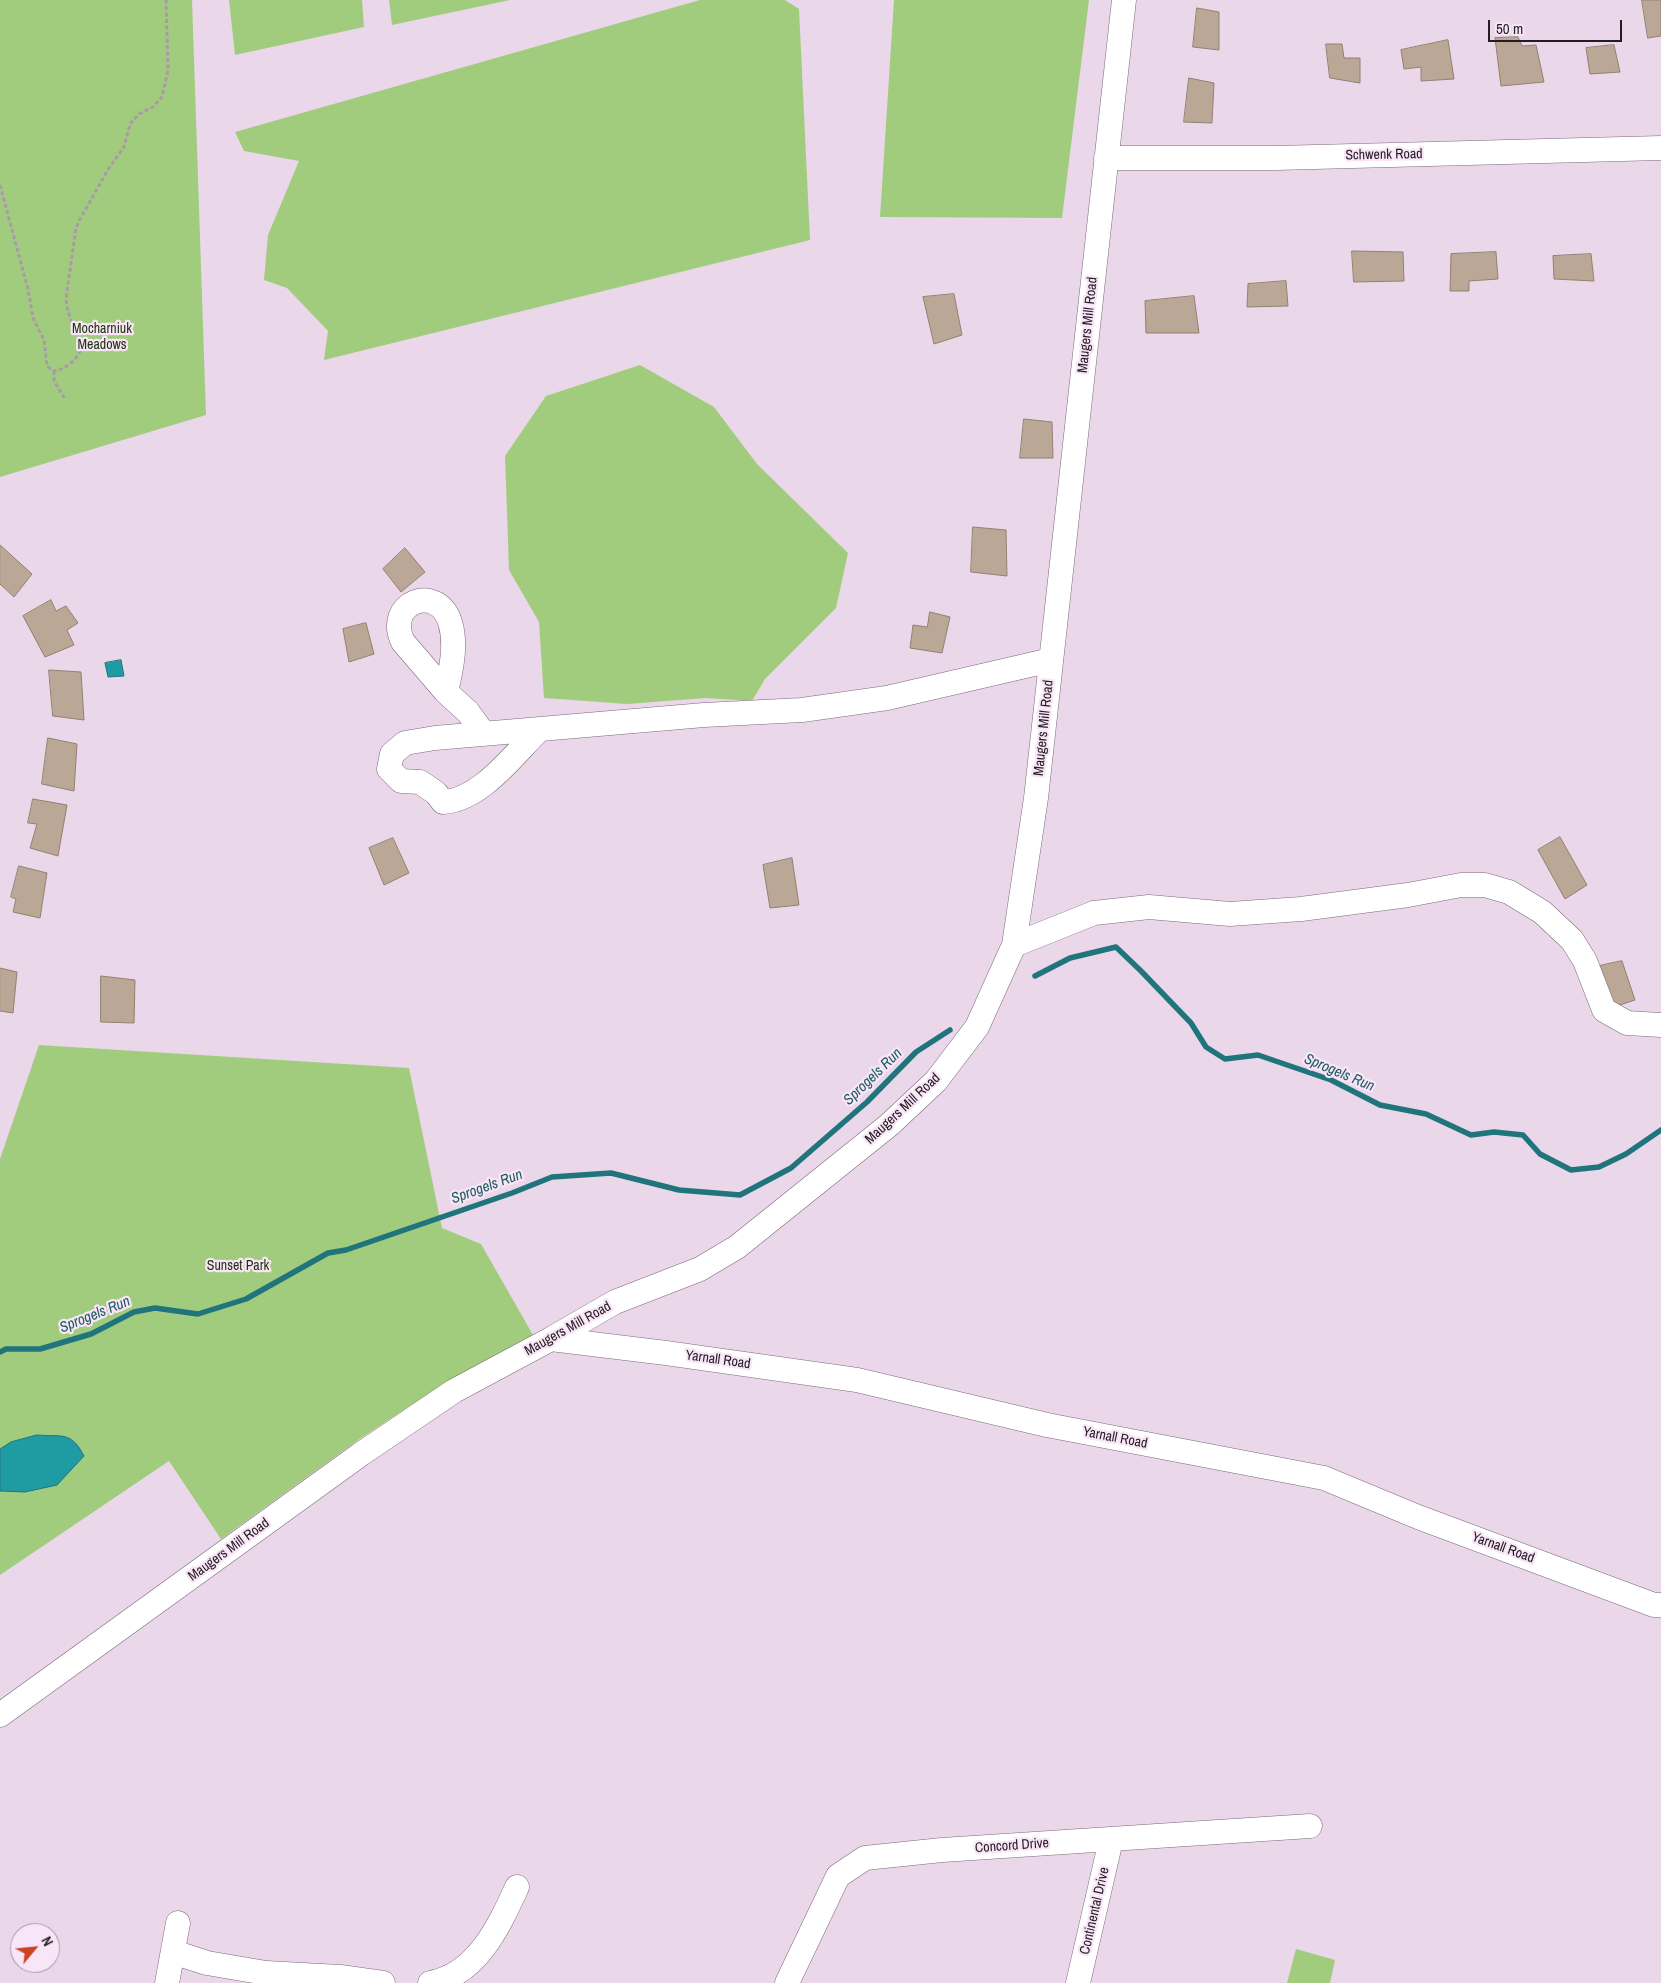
<!DOCTYPE html>
<html>
<head>
<meta charset="utf-8">
<style>
	body { margin:0 }
	#map { position:relative; width:1661px; height:1983px; overflow:hidden; background:#ebd7ea; font-family:"Archivo Narrow",sans-serif }
	canvas { display:block }
	.north { position:absolute; left:10px; top:1923px; width:50px; height:50px; box-sizing:border-box; background:#f8e5f7; border:1px solid #a395a2; border-radius:50%; rotate:62deg; font-size:14px; font-weight:700; line-height:20px; text-align:center; color:#231c22 }
	.north::after { content:''; display:block; margin:auto; width:18px; height:22px; background:#cd4322; clip-path:polygon(50% 0,100% 100%,50% 72%,0 100%) }
	.scale { position:absolute; left:1488px; top:20px; width:134px; height:22px; box-sizing:border-box; border:2px solid #231c22; border-top:0; padding-left:6px; font-size:15px; line-height:18px; white-space:nowrap; color:#231c22; -webkit-text-stroke:4px #f8e5f7; paint-order:stroke }
</style>
</head>
<body>
<div id="map">
<canvas width="1661" height="1983"></canvas>
<div class="north">N</div>
<div class="scale">50 m</div>
</div>
<script>
const context = document.querySelector('canvas').getContext('2d');
context.lineJoin = 'round';
function paint(path, color) { context.fillStyle = color; context.fill(path, 'evenodd'); }
function strokePath(path, color, width, dash) { context.strokeStyle = color; context.lineWidth = width; context.lineCap = dash ? 'butt' : 'round'; context.setLineDash(dash || []); context.stroke(path); }
function write(font, color, halo, rows, align = 'center') {
  context.font = font + ' "Archivo Narrow",sans-serif'; context.lineWidth = 4.5; context.setLineDash([]); context.textBaseline = 'middle'; context.strokeStyle = halo; context.fillStyle = color; for (const [text, x, y, turn = 0] of rows) {
    context.save(); context.translate(x, y); context.rotate((+turn || 0) * Math.PI / 180); context.textAlign = isNaN(turn) ? turn : align; if (halo) context.strokeText(text, 0, 0); context.fillText(text, 0, 0); context.restore();
  }
}
paint(new Path2D(`
	M0,0H192L206,415L0,477Z
	M229,0H362L364,27L235,55Z
	M389,0H510L392,25Z
	M700,0H785L799,9L810,240L324,360L328,331L287,288L264,280L268,235L299,161L244,151L235,132Z
	M894,0H1089L1062,218L880,217Z
	M640,365L714,407L757,464L848,553L836,608L765,679L752,701L706,698L627,704L544,698L539,622L509,570L505,456L546,396Z
	M39,1045L409,1068L442,1228L481,1244L533,1335L443,1384L361,1438L221,1539L169,1461L0,1575V1159Z
	M1296,1949L1335,1960L1330,1983H1287Z`), '#a2cc7d');
const water = new Path2D(`
	M121,660L124,676L108,677L105,663Z
	M37,1435C63,1437 71,1431 84,1456L57,1485L25,1492L0,1491V1449L11,1442Z`);
paint(water, '#1f9ba4');
strokePath(water, '#20757d', 1);
strokePath(new Path2D(`
	M1035,976L1070,958L1116,947L1141,971L1191,1023L1206,1047L1225,1059L1258,1055L1331,1080L1380,1105L1426,1114L1471,1135L1494,1132L1523,1135L1540,1154L1571,1170L1599,1167L1626,1154L1661,1130
	M0,1352L6,1349H40L91,1334L134,1312L155,1308L198,1314L246,1299L328,1253L346,1250L512,1193L552,1177L611,1173L679,1190L740,1195L791,1168L867,1102L916,1052L950,1030`), '#20757d', 5.5);
const building = new Path2D(`
	M1642,0H1661V36L1648,38Z
	M1197,8L1219,12V50L1193,47Z
	M1518,37L1522,46L1536,45L1544,82L1501,86L1495,38Z
	M1448,40L1454,79L1421,81V67L1404,69L1401,50Z
	M1326,44H1342L1344,58H1360V83L1330,78Z
	M1614,45L1620,72L1590,74L1586,48Z
	M1189,78L1214,83L1212,123L1184,122Z
	M1352,251L1403,252L1404,281L1354,282Z
	M1496,252L1498,279L1469,281V291H1450L1451,254Z
	M1591,254L1594,281L1554,279L1553,256Z
	M1286,281L1288,306L1247,307L1248,284Z
	M954,294L962,335L934,344L923,297Z
	M1194,296L1199,333H1146L1145,301Z
	M1024,419L1052,422L1053,458H1020Z
	M973,527L1006,530L1007,576L971,572Z
	M0,545L32,574L14,597L0,584Z
	M405,548L425,572L401,592L383,569Z
	M51,600L56,611L66,606L78,623L67,630L74,645L45,657L23,616Z
	M930,612L950,617L942,653L910,648L913,625L927,627Z
	M366,623L374,654L349,662L343,629Z
	M49,670L81,672L84,720L53,716Z
	M48,738L77,744L74,791L42,784Z
	M33,799L67,805L58,856L30,848L37,824L28,823Z
	M1560,837L1587,885L1565,899L1538,850Z
	M393,838L409,873L384,885L369,848Z
	M792,858L799,905L770,908L763,865Z
	M19,866L47,873L40,918L13,912L16,899L11,897Z
	M1622,961L1635,1000L1611,1008L1599,966Z
	M0,968L17,972L13,1013L0,1011Z
	M101,976L135,980L134,1023L101,1022Z`);
paint(building, '#baa796');
strokePath(building, '#928070', 1);
const minor = new Path2D(`
	M1106,158H1276L1661,148
	M446,692C451,670 457,645 450,622C437,582 384,603 403,642L446,692L468,712L484,734
	M540,729C514,754 481,800 443,802L436,793L420,782L401,781L389,769L392,754L405,743L435,738L704,715L802,710L887,698L1051,660
	M1014,945L1094,913L1149,907L1230,914L1301,909L1408,895L1461,885H1485L1509,892L1542,912L1572,940L1585,961L1604,1010L1627,1023L1661,1025
	M551,1339L666,1353L857,1380L1047,1425L1324,1478L1418,1517L1654,1605H1661
	M0,1715L361,1454L454,1391L551,1339L615,1302L700,1269L737,1247L889,1125L936,1081L977,1027L1014,945L1036,798L1124,0
	M173,1952L207,1963L266,1973L340,1977L383,1983
	M167,1983L178,1923
	M430,1983C477,1975 499,1926 517,1887
	M787,1983L838,1876L865,1858L942,1850L1310,1826
	M1078,1983L1111,1840`);
strokePath(minor, '#7a697a', 25);
strokePath(new Path2D(`
	M0,185L28,289L33,318L44,340L47,366L54,371C65,369 76,361 80,351C77,333 68,318 66,299L76,228L80,219L109,168L124,147L130,124L139,114L153,107L162,97L168,70L166,0
	M54,371V381L65,399`), '#aa9aa9', 3, [4, 2.5]);
strokePath(minor, '#fff', 24);
write('14px', '#231c22', '#f8e5f7', [
	["Schwenk Road",1384,155,-1],
	["Maugers Mill Road",1088,325,-84],
	["Maugers Mill Road",1044,728,-84],
	["Maugers Mill Road",903,1109,-43],
	["Maugers Mill Road",568,1329,-29],
	["Yarnall Road",718,1360,8],
	["Yarnall Road",1115,1438,11],
	["Yarnall Road",1503,1548,20],
	["Maugers Mill Road",229,1550,-36],
	["Concord Drive",1012,1846,-4],
	["Continental Drive",1095,1911,-77]
]);
write('14px', '#1e300c', '#f8e5f7', [
	["Mocharniuk",102,329],
	["Meadows",102,345],
	["Sunset Park",238,1266]
]);
write('italic 15px', '#1d5c60', '#f8e5f7', [
	["Sprogels Run",1339,1073,23],
	["Sprogels Run",873,1077,-44],
	["Sprogels Run",487,1187,-20],
	["Sprogels Run",95,1315,-22]
]);
</script>
</body>
</html>
